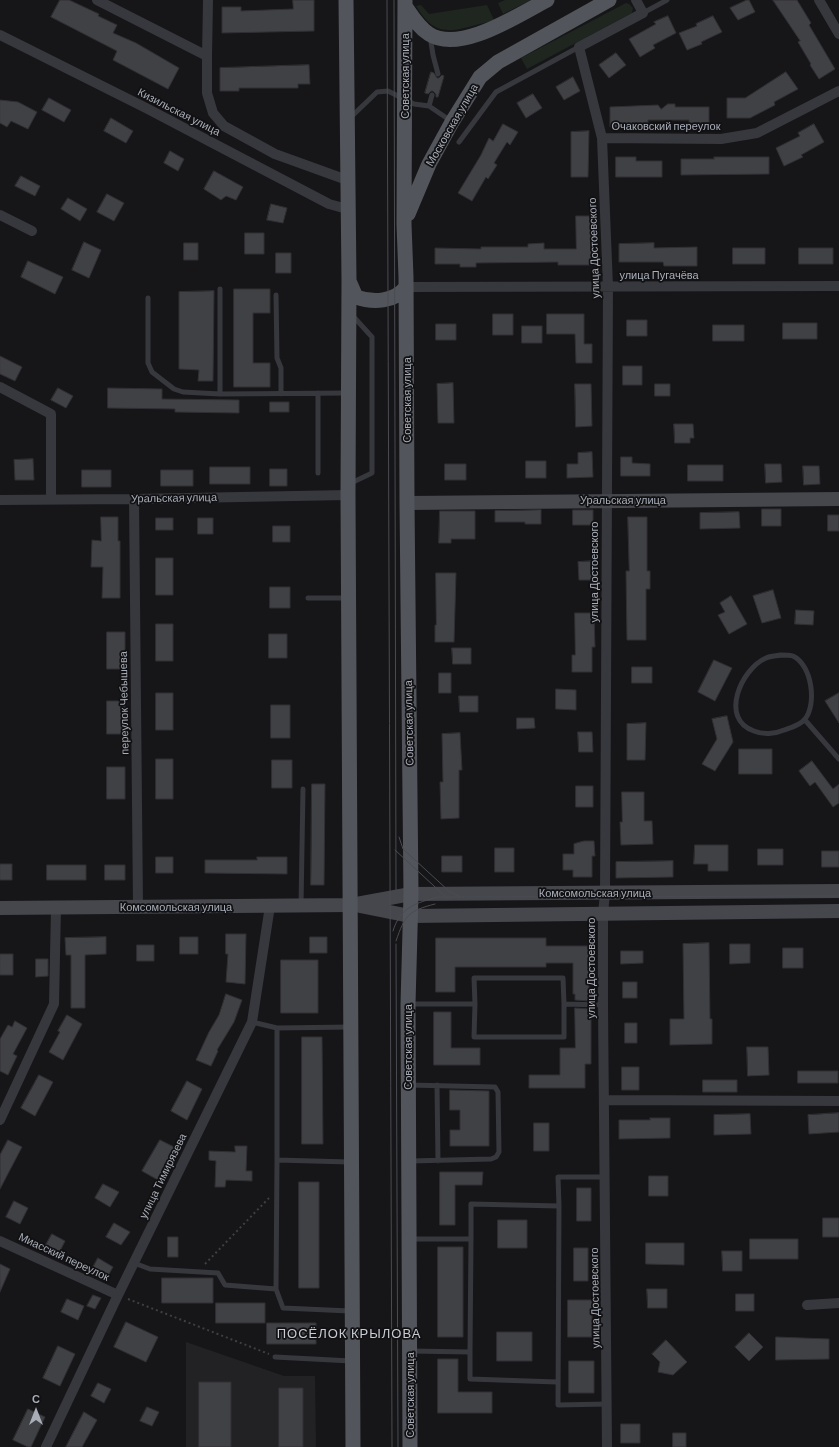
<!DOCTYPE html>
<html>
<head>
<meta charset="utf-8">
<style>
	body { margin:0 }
	#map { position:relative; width:839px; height:1447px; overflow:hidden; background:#161618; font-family:Barlow,sans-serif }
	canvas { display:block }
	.north { position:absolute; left:16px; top:1391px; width:40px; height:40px; -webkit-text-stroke:3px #111113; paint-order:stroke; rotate:0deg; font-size:11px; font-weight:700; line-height:16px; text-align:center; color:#a8adb8 }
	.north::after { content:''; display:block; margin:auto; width:14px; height:18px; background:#a8adb8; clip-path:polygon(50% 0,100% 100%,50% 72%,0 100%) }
</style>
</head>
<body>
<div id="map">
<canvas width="839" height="1447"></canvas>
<div class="north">С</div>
</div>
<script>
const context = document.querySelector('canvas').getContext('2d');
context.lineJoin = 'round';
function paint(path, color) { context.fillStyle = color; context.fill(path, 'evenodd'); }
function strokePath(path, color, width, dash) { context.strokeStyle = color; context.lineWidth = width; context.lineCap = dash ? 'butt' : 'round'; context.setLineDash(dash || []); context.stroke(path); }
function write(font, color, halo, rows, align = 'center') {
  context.font = font + ' Barlow,sans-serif'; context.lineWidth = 3.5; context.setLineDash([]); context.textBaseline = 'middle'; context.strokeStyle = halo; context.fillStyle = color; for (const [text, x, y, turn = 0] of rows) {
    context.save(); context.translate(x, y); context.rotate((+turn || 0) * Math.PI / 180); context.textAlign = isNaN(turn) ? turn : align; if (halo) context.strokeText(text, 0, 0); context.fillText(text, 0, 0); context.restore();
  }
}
paint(new Path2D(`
	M186,1342L284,1376H315L316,1447H186Z`), '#222225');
paint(new Path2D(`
	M505,0H531L503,14L498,3Z
	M626,3L629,4L633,8L632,13L527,69L521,58Z
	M421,5L429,14L487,5L494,20L488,22C454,30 437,41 416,6Z`), '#1e261f');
const building = new Path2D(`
	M60,0H69L99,14L98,16L117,25L113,33L136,43L179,68L168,89L113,60L117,51L51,17Z
	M293,0H314V31L222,33V7H241V11L293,9Z
	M747,0H749L755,12L738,20L730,8Z
	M773,0H797L811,23L809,25L835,69L819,79L810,65L811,64L798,42L800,41Z
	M668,16L676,33L653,45L655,48L640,57L629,39L656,24L654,22Z
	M713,16L722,32L701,42L702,44L687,50L679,33L697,26L696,24Z
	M616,53L626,65L609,78L599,65Z
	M309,65L310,84H298V88H239V91H220V68Z
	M431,72L434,73L437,78H439L442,75L444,76L438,97H436V94L433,91H431L428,94L425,93Z
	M786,72L798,89L774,102L775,105L750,118H727V98H745Z
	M573,77L580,91L564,100L556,87Z
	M533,94L542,108L526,118L517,103Z
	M49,98L71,110L64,122L42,110Z
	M0,100L18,102L37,112L28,129L11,121L7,127L0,123Z
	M668,104H675V107H709V123H689V120H648V129L610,127V107L658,105L661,109Z
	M111,118L133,131L126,143L104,131Z
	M503,124L518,132L510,145L507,142L494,163L497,165L488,179L486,177L472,201L458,193L481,155L489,138L493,141Z
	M814,124L824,142L801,155L803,157L784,166L776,148L800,136L798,133Z
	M589,131L588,177H571V132Z
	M170,151L184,159L178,171L164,163Z
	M616,157H636V161H662V177H616Z
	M714,157H769V174L681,175V159H714Z
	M214,171L243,187L236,200L226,196L221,200L204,189Z
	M21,176L40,186L35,196L15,186Z
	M107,194L124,203L114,221L97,212Z
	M68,198L87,209L80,221L61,209Z
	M271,204L287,208L283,223L267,220Z
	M576,216H592V265H558V262L476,263V267H460V264H435V248L481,249V247H528V244L544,243V249H576Z
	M245,233H264V254H245Z
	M84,242L101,250L89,278L72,270Z
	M184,243H198V260H184Z
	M654,243V248L697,247V266H664L663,262H619V244Z
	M733,248H765V264H733Z
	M799,248H833V264H799Z
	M276,253H291V273H276Z
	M28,261L63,277L55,294L21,277Z
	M234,289H270V313H253V363H270V387H234Z
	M214,291L213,381H198L199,370L179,369V292Z
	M493,314H513V335H493Z
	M547,314H584V344H592V363H576L575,334H547Z
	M627,320H647V336H627Z
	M783,323H817V339H783Z
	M436,324H456V340H436Z
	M713,325H744V341H713Z
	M522,326H542V343H522Z
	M0,356L22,367L15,381L0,374Z
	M623,366H642V385H623Z
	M453,383L454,423H438L437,384Z
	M575,384H591L592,426L576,427Z
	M655,384H670V396H655Z
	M58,388L73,396L66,408L51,400Z
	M108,388L162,389V399L239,400V413L175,412V409L108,408Z
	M270,402H289V412H270Z
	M674,424H693L694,438H690V443H675Z
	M592,452L593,477L567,478V464H578V453Z
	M621,457H632V463L650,464V476H621Z
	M33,459L34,480H15L14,460Z
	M526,461H546V478H526Z
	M445,464H466V480H445Z
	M765,464H781L782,482L766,483Z
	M688,465H723V481H688Z
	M803,466H819L820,484L804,485Z
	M210,467H250V484H210Z
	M270,469H287V486H270Z
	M82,470H111V487H82Z
	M161,470H193V486H161Z
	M762,509H781V526H762Z
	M541,510V524H525V522H495V511Z
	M573,510H593V525H573Z
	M440,511H475V539H451V543H439Z
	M739,512L740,528L700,529V513Z
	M828,515H839V531H828Z
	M101,517H118V541H120V598H102L103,567H91L92,540L101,541Z
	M628,517H647V571H650V589H646V640H627L626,571H629Z
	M156,518H173V530H156Z
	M198,518H213V534H198Z
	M273,526H290V542H273Z
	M156,558H173V595H156Z
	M594,561L595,580H579L578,562Z
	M436,573H456L454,642H435V625H436Z
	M270,587H290V608H270Z
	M773,590L781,618L762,623L753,596Z
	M731,596L747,624L729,634L718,615L725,612L720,603Z
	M796,610L814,611L813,625L795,624Z
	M575,613H594L595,647H592V672H572V655H575Z
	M156,624H173V661H156Z
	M107,632H125V669H107Z
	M269,634H287V658H269Z
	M452,648H471V664H453Z
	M714,660L732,668L715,701L698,692Z
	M632,667H652V683H632Z
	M439,673H451V693H439Z
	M556,689L576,690V710L556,709Z
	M156,693H173V730H156Z
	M839,693V723L825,701Z
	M459,696H478V712H460Z
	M107,701H125V734H107Z
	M271,705H290V738H271Z
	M727,716L733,742L715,771L702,764L717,739L712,719Z
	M517,718H534L535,728L517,729Z
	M646,723L645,760H627V724Z
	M578,732H592L593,752H579Z
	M460,733L462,770H459V818L441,819L440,782H443L442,734Z
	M739,749H772V774H739Z
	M156,759H173V799H156Z
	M272,760H292V788H272Z
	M812,761L833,789L839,784V803L833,807L815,782L810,786L799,771Z
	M107,767H125V799H107Z
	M312,784H325L324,885H311Z
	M576,786H593V807H576Z
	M622,792H644V821H652L653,844L621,845L620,822H622Z
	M584,841H594L595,856H592V877H573V870H563V854H574V844Z
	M695,845H728V871H708V864H694Z
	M495,848H514V872H495Z
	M758,849H783V865H758Z
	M822,851H839V867H822Z
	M442,856H462V872H442Z
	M156,857H173V873H156Z
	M257,857H287V874L205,873V860H257Z
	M673,861V877L616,878V862Z
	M0,864H12V880H0Z
	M47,865H86V880H47Z
	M105,865H125V880H105Z
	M226,934H246L245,984L226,982L228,954H226Z
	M106,937V954L85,955V1008H71V955H66L65,938Z
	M180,937H198V954H180Z
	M310,937H327V953H310Z
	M436,938H546V946H589V1001L575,1000V994H573V963H546V967H455V992H436Z
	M709,943L710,1019H712V1044L670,1045V1019H684L683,944Z
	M730,944H750V963L730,964Z
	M137,945H154V961H137Z
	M783,948H803V968H783Z
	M621,951H643V963L621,964Z
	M0,954H13V975H0Z
	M36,959H48V976L36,977Z
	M281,960H318V1013H281Z
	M623,982H637V998H623Z
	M226,994L242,1000L234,1022L217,1050L218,1051L211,1066L196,1060L209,1032L219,1015Z
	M575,1008L589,1009V1011H591V1064H585V1088H529V1075H560V1048H575Z
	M434,1012H451V1048H480V1065H434Z
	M67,1015L82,1024L63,1060L49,1052L60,1032L58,1031Z
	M15,1021L27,1028L13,1054L17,1056L8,1075L0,1071V1039L8,1025L12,1027Z
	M625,1023H637V1043H625Z
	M302,1037H322L323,1144H302Z
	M747,1047H768L769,1075L748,1076Z
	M622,1067H639V1090H622Z
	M798,1071H838V1083H798Z
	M39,1075L53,1082L35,1116L21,1108Z
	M703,1080H737V1092H703Z
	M187,1081L202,1089L187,1120L171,1111Z
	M450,1090L489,1091V1146H450V1130H460V1110H450Z
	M839,1113V1132L809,1134L808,1115Z
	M750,1114L751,1134L714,1135V1115Z
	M650,1118H670V1138L619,1139V1120H650Z
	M534,1123H549V1151H534Z
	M8,1140L22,1147L0,1189V1155Z
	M160,1140L176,1148L158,1180L142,1171Z
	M235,1146H247L246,1171H252V1181L226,1180L225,1187H215L216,1161L209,1160V1151L235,1152Z
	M440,1172H483L482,1185H455V1225H440Z
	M649,1176H668V1196H649Z
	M299,1182H319V1288H299Z
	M103,1184L119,1192L110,1207L95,1198Z
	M577,1188H591V1221H577Z
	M14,1201L28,1208L20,1224L6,1217Z
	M823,1218H839V1237H823Z
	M498,1220H527V1248H498Z
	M114,1223L130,1232L121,1245L106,1237Z
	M52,1234L65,1241L57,1257L43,1250Z
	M168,1237H178V1257H168Z
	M750,1239H798V1259H750Z
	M646,1243H684V1265L646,1264Z
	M438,1247H463V1337H438Z
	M574,1248H588V1281H574Z
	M722,1251H742V1271H723Z
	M98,1258L113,1267L105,1281L90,1273Z
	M0,1264L10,1269L0,1292Z
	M162,1278H213V1303H162Z
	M647,1289H667V1308H648Z
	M736,1294H754V1311H736Z
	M93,1295L101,1298L95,1309L87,1306Z
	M67,1299L84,1306L78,1320L61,1312Z
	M568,1300H592V1337H568Z
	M216,1303H265V1323H216Z
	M126,1322L158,1337L146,1362L114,1347Z
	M267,1323H316V1344H267Z
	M497,1332H532V1361H497Z
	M749,1333L763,1347L749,1361L735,1347Z
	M776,1337L829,1339V1359L776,1360Z
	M666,1340L687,1362L673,1375L658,1372L660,1362L652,1354Z
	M58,1346L75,1354L60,1386L43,1378Z
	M438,1359H458V1392H492V1413H438Z
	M569,1361H594V1393H569Z
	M199,1382H231V1447H199Z
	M98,1383L111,1389L104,1403L91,1396Z
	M279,1388H303V1447H279Z
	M147,1407L159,1412L152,1426L140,1421Z
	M28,1409L45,1417L31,1447H28L13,1440Z
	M84,1412L97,1420L82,1447H66Z
	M621,1424H640V1443H621Z
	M673,1433H686V1447H673Z`);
paint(building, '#404145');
strokePath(building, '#303034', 1);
strokePath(new Path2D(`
	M205,1264L269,1198
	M128,1299L269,1354`), '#3d3f44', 2, [2, 3]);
strokePath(new Path2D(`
	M643,13L667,0
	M430,36L433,55L438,74
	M429,106L432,95
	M351,117L377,92L388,91L414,104L429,106L451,121
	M459,142L496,92L579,47
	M276,295L277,358L281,368V394
	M148,298V363L152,372L174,389L183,392L220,394L348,393
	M318,393V473
	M220,394V289
	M349,484L372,473V337L352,315
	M308,598H348
	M781,655C784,655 790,655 793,656C812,665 817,704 805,719C801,725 790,728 784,730C775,734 763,735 754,731C719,719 741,669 766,658C770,656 776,656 781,655Z
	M805,720L839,759
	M301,905L303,789
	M409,1004H475L474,1037H564V1004
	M475,1004L474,978H563L564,1004L603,1005
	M252,1022L277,1028L350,1027
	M409,1085L495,1087L498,1092L499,1152L496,1157L491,1159L410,1161
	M437,1085L438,1161
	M277,1160V1028
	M559,1206L558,1177H605
	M411,1239H471L470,1352
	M471,1239V1204L559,1206L558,1405L607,1404
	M134,1263L150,1269L218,1273L225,1285L276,1289L283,1308L350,1311
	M276,1289L277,1160L349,1162
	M411,1351L470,1352V1379L557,1382
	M275,1357L351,1361`), '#37383d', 5);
strokePath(new Path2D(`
	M97,0L207,56V93L213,113L224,126L275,154L347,180
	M819,0L839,34
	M0,35L146,108L329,204L347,209
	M207,56L208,0
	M602,138L721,139L757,133L839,91
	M0,215L32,231
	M406,287L839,286
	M0,387L51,414V499
	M134,499L138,906
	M0,500L134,499L348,495
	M605,1100L839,1101
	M0,1120L54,1004L56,908
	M0,1241L118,1295
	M807,1305L839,1303
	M46,1447L118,1295L252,1022L270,906
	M607,1447L603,1005V914L605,893L608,287L602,138L579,47L643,13L636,0`), '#37383d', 10);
strokePath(new Path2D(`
	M407,503L839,499
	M360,906L410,916L839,911
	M0,908L351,905L411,894L839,891`), '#45474d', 14);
strokePath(new Path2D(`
	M346,0L349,280L348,495L353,1447
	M405,0L404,224L406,277L407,503L411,894L408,1004L410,1447
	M405,6C412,16 418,27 429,34C460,54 518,15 547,0
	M408,214L429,164L452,122L480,77L498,62L609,0
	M349,281L356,297C373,303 395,302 406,287`), '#53555c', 15);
strokePath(new Path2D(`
	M387,0L392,1447
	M394,0L396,890
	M399,837L403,849L450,892L459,896
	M395,850L447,898
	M393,931C400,907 416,903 438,897L839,896
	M396,941C405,915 408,911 435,904
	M396,944L398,1447`), '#4a4c52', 1);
write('11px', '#a8adb8', '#111113', [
	["Советская улица",405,76,-90],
	["Кизильская улица",179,112,27],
	["Московская улица",452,125,-60],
	["Очаковский переулок",666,126],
	["улица Достоевского",594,248,-92],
	["улица Пугачёва",659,275],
	["Советская улица",407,400,-90],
	["Уральская улица",174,498,-1],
	["Уральская улица",623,500],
	["улица Достоевского",594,572,-90],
	["переулок Чебышева",124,703,-91],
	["Советская улица",409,723,-91],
	["Комсомольская улица",595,893],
	["Комсомольская улица",176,907],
	["улица Достоевского",591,968,-90],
	["Советская улица",408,1047,-90],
	["улица Тимирязева",163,1176,-64],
	["Миасский переулок",64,1257,25],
	["улица Достоевского",595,1298,-91],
	["Советская улица",410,1395,-90]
]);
context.letterSpacing = '1px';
write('13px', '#c9ccd4', '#111113', [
	["ПОСЁЛОК КРЫЛОВА",349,1334]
]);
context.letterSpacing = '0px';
</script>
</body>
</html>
